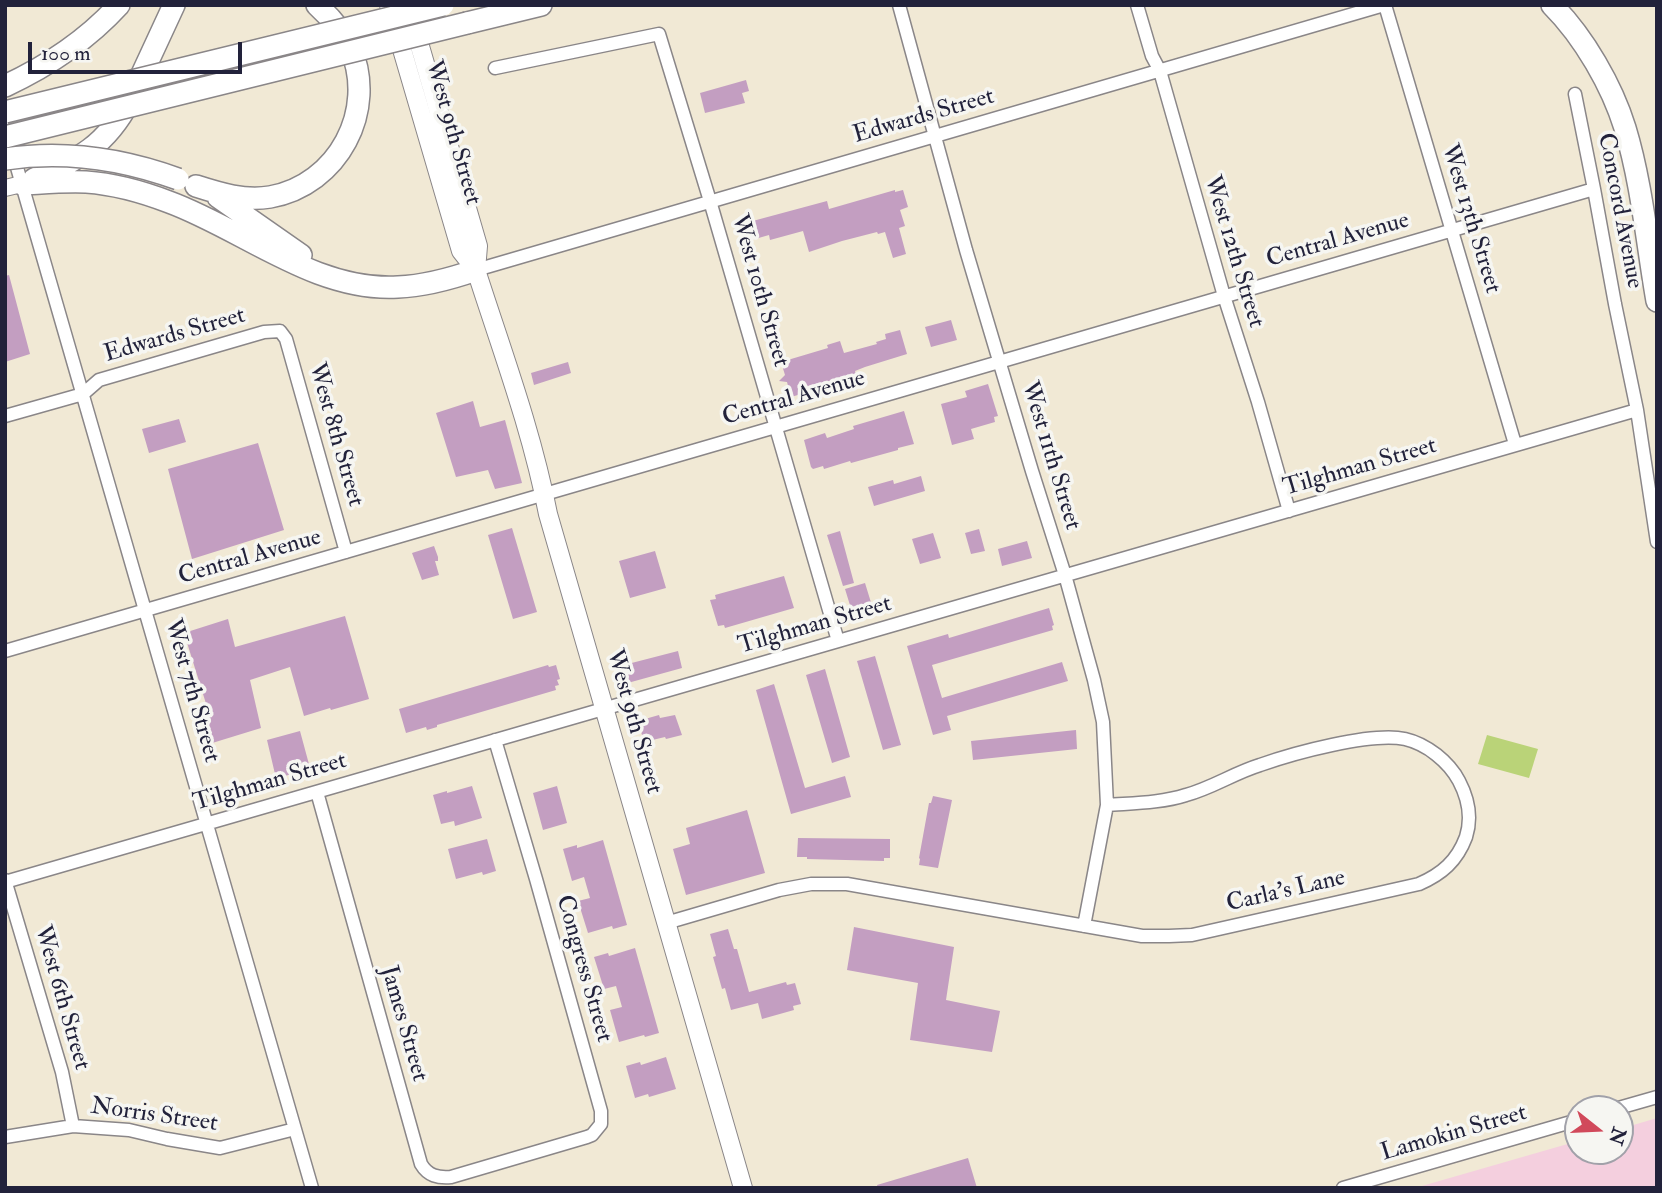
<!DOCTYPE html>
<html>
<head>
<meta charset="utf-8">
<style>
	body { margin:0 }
	#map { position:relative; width:1662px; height:1193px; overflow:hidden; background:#f1e9d5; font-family:"IM FELL Double Pica",serif }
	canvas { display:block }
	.frame { position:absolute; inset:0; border:7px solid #22223b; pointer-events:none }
	.north { position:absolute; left:1564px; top:1095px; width:70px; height:70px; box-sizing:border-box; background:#f6f6f2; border:2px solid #a1a1a9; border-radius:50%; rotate:108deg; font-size:19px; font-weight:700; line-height:28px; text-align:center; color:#22223b }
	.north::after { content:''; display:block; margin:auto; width:24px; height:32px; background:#d1495b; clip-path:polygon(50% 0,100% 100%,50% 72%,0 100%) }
	.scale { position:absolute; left:28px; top:42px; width:214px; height:32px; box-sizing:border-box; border:4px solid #22223b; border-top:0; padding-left:9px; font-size:21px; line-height:24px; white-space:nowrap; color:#22223b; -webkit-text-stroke:5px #f6f6f2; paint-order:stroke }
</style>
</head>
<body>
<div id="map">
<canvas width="1662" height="1193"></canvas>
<div class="frame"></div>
<div class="north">N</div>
<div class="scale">100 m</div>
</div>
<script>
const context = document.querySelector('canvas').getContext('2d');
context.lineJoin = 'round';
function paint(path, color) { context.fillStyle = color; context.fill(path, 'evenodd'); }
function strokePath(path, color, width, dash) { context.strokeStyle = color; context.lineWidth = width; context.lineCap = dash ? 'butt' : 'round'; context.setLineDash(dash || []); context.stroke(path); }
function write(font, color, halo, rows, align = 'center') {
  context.font = font + ' "IM FELL Double Pica",serif'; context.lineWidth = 7; context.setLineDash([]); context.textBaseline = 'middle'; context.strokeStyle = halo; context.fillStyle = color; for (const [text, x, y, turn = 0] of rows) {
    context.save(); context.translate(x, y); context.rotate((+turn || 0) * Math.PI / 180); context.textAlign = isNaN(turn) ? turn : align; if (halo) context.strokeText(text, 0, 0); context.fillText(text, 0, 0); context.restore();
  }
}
paint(new Path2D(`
	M1657,1118V1188H1415L1578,1141V1151H1620V1129Z`), '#f4cfde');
paint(new Path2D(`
	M1487,735L1538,749L1529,778L1478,764Z`), '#bad378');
paint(new Path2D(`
	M746,80L749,91L742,93L745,103L705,113L700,93Z
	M895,190V192L903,190L908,207L900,210L905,226L899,228L906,254L893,258L885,232L878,234L877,232L842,241L809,252L803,231L770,240L769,235L755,239L749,222L827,201L829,209Z
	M9,275L30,354L5,362V276Z
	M951,320L957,340L931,347L925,327Z
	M900,330L907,354L865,367L855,371L856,374L824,384L825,387L791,397L787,382L779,381L785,375L781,362L828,348L827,345L840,341L844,353L877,344L876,342L886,339L885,334Z
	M568,362L571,373L534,385L531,373Z
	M988,384L998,416L994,417L995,422L971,429L974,439L952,445L941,404L967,397L965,391Z
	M473,401L480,427L505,420L522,483L495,489L488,470L456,477L436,413Z
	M904,411L914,444L898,448V450L851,463L850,461L824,469L823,466L813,469L811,467L804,440L825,433L827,438L854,429L853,426Z
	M179,419L186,442L149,453L142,429Z
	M258,443L284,530L192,559L168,469Z
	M921,476L925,491L874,506L868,487L893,480L894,484Z
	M512,528L537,612L513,619L488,535Z
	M979,529L985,551L971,554L965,533Z
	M840,531L854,583L843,586L827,535Z
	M933,533L941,558L920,564L912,539Z
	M1027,541L1032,558L1002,566L998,549Z
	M434,546L438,557V561H435L439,575L422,580L412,553Z
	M655,551L666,588L630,598L619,561Z
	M784,576L794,608L725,628L724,625L718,626L710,600L716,599L715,595Z
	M865,583L873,609L853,615L845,589Z
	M1049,608L1054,625L1052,626L1053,630L932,665L942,698L1062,662L1068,681L947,716L951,730L933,735L907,646L948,634L949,638Z
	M345,616L369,699L331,710L330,708L304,716L290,667L250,680L261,728L209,744L200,712L208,710L184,633L228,619L235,647Z
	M678,651L682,668L624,684L620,666Z
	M875,656L901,745L883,750L857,661Z
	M548,665L549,667L556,665L560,679L557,680L559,685L555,686L556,690L437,725V727L427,730L426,727L406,733L399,709Z
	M825,669L850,757L832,763L806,675Z
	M774,684L805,788L845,776L851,797L791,814L756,690Z
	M659,715L660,718L675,715L682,735L666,739L665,737L644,742L638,721Z
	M1076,730L1077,749L973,760L971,741Z
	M300,731L310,768L279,778L278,773L275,774L267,740Z
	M472,786L482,818L455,826L454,821L441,824L433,795L447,791V793Z
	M557,786L567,823L543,830L533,793Z
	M933,796L952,800L938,868L919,865L920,859L919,858L929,803H931Z
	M747,810L765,873L686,895L673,849L690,844L686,828Z
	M798,838L890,839V858H884V861L807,859V857H797Z
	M487,839L496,871L483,875L482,872L456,879L448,849Z
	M603,840L627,925L613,929L612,926L588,933L578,901L590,898L584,877L572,881L563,849L577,845V848Z
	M854,927L954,947L946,1000L1000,1011L992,1052L910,1040L918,983L847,970Z
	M728,929L734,949H737L749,992L786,982L787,985L795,983L801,1004L793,1006L794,1010L762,1019L758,1003L731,1010L725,988L722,989L713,957L716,956L710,934Z
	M635,948L659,1033L645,1037L644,1035L619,1042L610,1010L622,1007L616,986L604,989L594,957L608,953L609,956Z
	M666,1057L676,1089L649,1097L648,1094L635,1098L626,1066L640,1062L641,1065Z
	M968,1158L977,1188H878L877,1185Z`), '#c39ec1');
const street = new Path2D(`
	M899,5L966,250L1032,471L1065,575L1094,680L1103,722L1107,805L1084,926
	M1137,5L1152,56L1160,71L1224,296L1258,402L1289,511
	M1385,5L1515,444
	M495,68L659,34L710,201L838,641
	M1575,94L1594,189L1615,304L1637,410L1657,542
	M5,126L312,1188
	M476,270L1384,5
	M5,416L83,394L99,380L264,332L280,331L286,339L346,552
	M5,651L1594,189
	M317,792L421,1164C428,1176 438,1178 451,1177L587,1137L592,1135L601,1124V1111L536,879L495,740
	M5,880L62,1072L73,1126
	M5,882L1637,410
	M666,923L779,890L811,884H847L1142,936H1169L1192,935L1419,884C1442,874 1457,861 1466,837C1472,818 1468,798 1459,781C1449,762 1427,744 1405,739C1371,732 1294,753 1260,765C1234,773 1212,788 1186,795C1161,803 1133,803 1107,805
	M1615,1109L1657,1097
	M5,1137L73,1126L129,1130L167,1139L220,1148L295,1129
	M1343,1188L1578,1120`);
const secondary = new Path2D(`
	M5,188L22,184`);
const primary = new Path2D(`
	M389,5L461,251L476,270C502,351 532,431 548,514L743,1188
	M408,5L478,246L476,270`);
const highway = new Path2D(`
	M1552,5C1584,37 1612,86 1625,128C1642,184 1647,244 1657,301
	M467,23L541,5
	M5,86C48,66 87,40 119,5
	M34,179C79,159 106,146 130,100L174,5
	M22,184C43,183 65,181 86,182C115,184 143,192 169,202C243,229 315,292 398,287C425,286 450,279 476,270
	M196,186C221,194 244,201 270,197C338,185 378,110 350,47C342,30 330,17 317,5
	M218,197L301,255`);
strokePath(street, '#8a8688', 15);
strokePath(secondary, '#8a8688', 18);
strokePath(primary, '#8a8688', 20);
strokePath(highway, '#8a8688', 24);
strokePath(street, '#fff', 12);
strokePath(secondary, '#fff', 16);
strokePath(primary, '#fff', 18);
strokePath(highway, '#fff', 21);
const highwayBridge = new Path2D(`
	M5,112L443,5
	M5,137L467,23
	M5,159C64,150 123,159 178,179`);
strokePath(highwayBridge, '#8a8688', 24, []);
strokePath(highwayBridge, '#fff', 21);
write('24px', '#22223b', '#f6f6f2', [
	["Edwards Street",924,117,-16],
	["West 9th Street",452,133,74],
	["Concord Avenue",1619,211,79],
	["West 13th Street",1470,219,73],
	["Central Avenue",1338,241,-16],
	["West 12th Street",1233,252,73],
	["West 10th Street",759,291,74],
	["Edwards Street",175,336,-16],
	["Central Avenue",794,399,-16],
	["West 8th Street",335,435,74],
	["West 11th Street",1050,456,73],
	["Tilghman Street",1360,468,-16],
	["Central Avenue",250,558,-16],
	["Tilghman Street",815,626,-16],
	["West 7th Street",191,691,74],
	["West 9th Street",633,722,74],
	["Tilghman Street",270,783,-16],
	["Carla's Lane",1286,892,-13],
	["Congress Street",583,969,74],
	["West 6th Street",61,998,74],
	["James Street",403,1024,74],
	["Norris Street",154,1116,8],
	["Lamokin Street",1454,1134,-16]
]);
</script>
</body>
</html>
